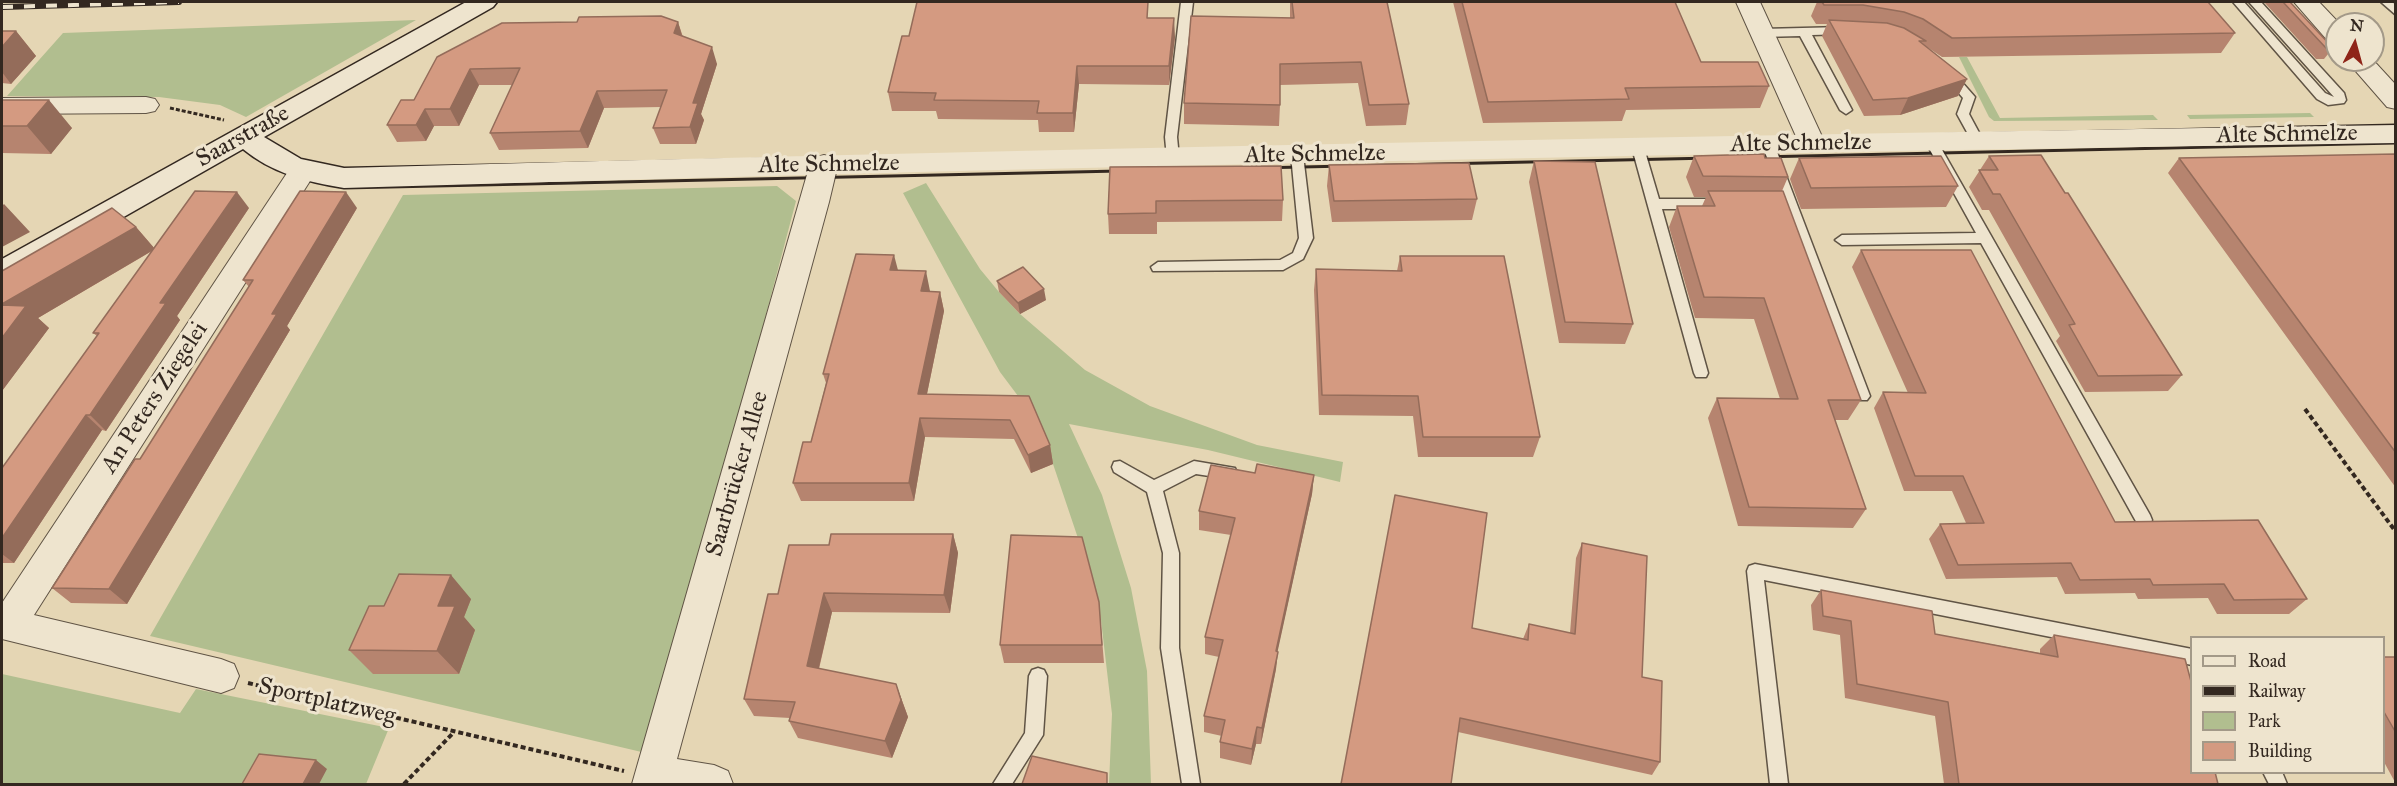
<!DOCTYPE html>
<html>
<head>
<meta charset="utf-8">
<style>
	body { margin:0 }
	#map { position:relative; width:2397px; height:786px; overflow:hidden; background:#e5d6b4; font-family:"IM FELL Great Primer",serif }
	canvas { display:block }
	.frame { position:absolute; inset:0; border:3px solid #332820; pointer-events:none }
	.legend { position:absolute; left:2190px; top:636px; width:195px; height:138px; box-sizing:border-box; background:#eee4ce; border:2px solid #a39988; margin:0; padding:8px 10px; list-style:none; font-size:18px; color:#332820 }
	.legend li { display:flex; align-items:center; gap:12px; height:30px }
	.legend b { width:30px; border:2px solid #a39988 }
	.north { position:absolute; left:2325px; top:12px; width:60px; height:60px; box-sizing:border-box; background:#eee4ce; border:2px solid #a39988; border-radius:50%; rotate:6deg; font-size:16px; font-weight:700; line-height:24px; text-align:center; color:#332820 }
	.north::after { content:''; display:block; margin:auto; width:21px; height:27px; background:#8f2418; clip-path:polygon(50% 0,100% 100%,50% 72%,0 100%) }
</style>
</head>
<body>
<div id="map">
<canvas width="2397" height="786"></canvas>
<div class="frame"></div>
<ul class="legend">
<li><b style="height:8px;background:#eee4ce"></b>Road</li>
<li><b style="height:8px;background:#332820"></b>Railway</li>
<li><b style="height:16px;background:#b1be8f"></b>Park</li>
<li><b style="height:16px;background:#d49a81"></b>Building</li>
</ul>
<div class="north">N</div>
</div>
<script>
const context = document.querySelector('canvas').getContext('2d');
context.lineJoin = 'round';
function paint(path, color) { context.fillStyle = color; context.fill(path, 'evenodd'); }
function strokePath(path, color, width, dash) { context.strokeStyle = color; context.lineWidth = width; context.lineCap = dash ? 'butt' : 'round'; context.setLineDash(dash || []); context.stroke(path); }
function write(font, color, halo, rows, align = 'center') {
  context.font = font + ' "IM FELL Great Primer",serif'; context.lineWidth = 6; context.setLineDash([]); context.textBaseline = 'middle'; context.strokeStyle = halo; context.fillStyle = color; for (const [text, x, y, turn = 0] of rows) {
    context.save(); context.translate(x, y); context.rotate((+turn || 0) * Math.PI / 180); context.textAlign = isNaN(turn) ? turn : align; if (halo) context.strokeText(text, 0, 0); context.fillText(text, 0, 0); context.restore();
  }
}
paint(new Path2D(`
	M416,20L246,117L220,105L159,97L7,96L63,33Z
	M1959,57H1967L2000,118L2153,115L2158,120L1994,121L1989,117Z
	M2310,113L2314,117L2190,119L2187,115Z
	M926,183L980,269L999,292L1020,314L1085,370L1150,406L1257,445L1343,462L1340,482L1208,450L1069,424L1102,495L1131,588L1147,671L1151,784H1109L1112,714L1101,620L1084,556L1053,464L1033,416L1000,372L903,193Z
	M777,186L796,201L650,754L150,636L403,195Z
	M2,674L180,713L196,689L389,728L366,784H2Z`), '#b1be8f');
const lane = new Path2D(`
	M1181,2H1193L1177,137L1179,158L1173,162L1167,158L1165,137Z
	M2233,2H2244L2325,93L2334,97L2249,2H2261L2344,93L2346,100L2344,103L2328,105L2317,99Z
	M2381,2H2392L2396,5V15Z
	M1843,27L1849,31L1847,34L1812,35L1852,110L1846,114L1840,110L1800,36L1762,37L1756,33L1762,29Z
	M1949,71L1953,72L1975,97L1969,114L1983,140L1981,143H1973L1957,114L1963,98L1943,75Z
	M1931,137L1937,141L2150,515L2152,520L2150,525L2144,527L2138,525L1981,243L1842,245L1835,240L1842,235L1976,233L1925,141Z
	M1768,140L1774,144L1870,396L1867,400H1857L1854,396L1762,144Z
	M1638,144L1644,148L1659,199H1722L1729,204L1722,209H1662L1708,373L1706,377H1696L1694,373L1632,148Z
	M1297,151L1303,155L1313,238L1303,259L1283,270L1153,271L1151,267L1158,262L1280,260L1293,253L1299,238L1291,155Z
	M1120,461L1154,480L1194,461L1229,467L1235,468L1237,473L1235,478L1229,479L1196,474L1163,491L1179,553V648L1200,784H1182L1161,648L1163,553L1147,492L1114,472L1112,467L1114,462Z
	M1755,564L2192,649V665L1764,580L1788,784H1770L1747,571L1749,566Z
	M1038,668L1044,670L1047,676L1043,735L1012,784H993L1025,733L1029,676L1032,670Z
	M2263,772H2282L2287,784H2269Z`);
const street = new Path2D(`
	M1736,2H1760L1825,143L1821,149L1812,152L1803,149L1799,143Z
	M2294,2H2319L2340,24H2337V44L2328,41Z
	M2346,60H2373L2396,85V109L2387,107Z
	M146,97L155,99L159,105L155,111L146,113L2,114V98Z
	M824,155L834,158L838,164L829,202L677,759L714,765L728,771L733,784H632L810,164L814,158Z
	M303,161L313,164L317,170L34,615L221,659L234,664L239,676L234,688L221,693L2,639V603L293,164Z`);
const secondary = new Path2D(`
	M466,2H497L493,7L264,137L301,159L344,168C1028,149 1712,135 2396,125V143C1712,153 1028,167 344,188C307,182 272,173 243,149L13,280L2,283V259Z`);
strokePath(lane, '#605445', 3);
strokePath(street, '#605445', 2);
strokePath(secondary, '#332820', 3);
strokePath(new Path2D(`
	M170,108L224,120`), '#332820', 3, [4, 2]);
strokePath(new Path2D(`
	M2305,409L2396,532
	M248,683L624,771
	M404,784L454,732`), '#332820', 4, [5, 3]);
paint(lane, '#eee4ce');
paint(street, '#eee4ce');
paint(secondary, '#eee4ce');
const rail = new Path2D(`
	M2,7L179,2`);
strokePath(rail, '#332820', 6);
strokePath(rail, '#eee4ce', 4, [11]);
paint(new Path2D(`
	M1290,2H1387L1409,104L1406,125L1366,126L1358,83L1280,85V105L1279,126L1184,124V103L1290,18Z
	M1453,2H1675L1701,62L1769,86L1760,108L1626,110L1622,121L1483,123Z
	M1817,2H2208L2235,33L2221,53L1942,57L1927,47L1967,79L1958,96L1900,115L1864,116L1822,36L1827,24H1816L1811,16Z
	M2264,2H2290L2333,48L2324,59H2316Z
	M1149,18L1175,37L1169,85L1079,84L1074,132H1039L1038,120L938,119L936,111H892L888,92Z
	M678,22L683,37L717,64L701,114L704,120L696,144H660L653,128L661,107L604,108L588,148L499,150L490,133L512,85H479L459,126H434L426,141L397,142L387,125L414,100L437,57Z
	M2,31H16L36,56L11,84L2,83Z
	M2,100L72,128L51,154L2,153Z
	M2396,154V488L2168,173L2179,158Z
	M1694,156L1765,158L1788,177L1782,191L1861,400L1848,420H1835L1866,509L1853,528L1738,526L1708,418L1717,398L1780,399L1754,319L1695,318L1669,227L1677,206H1702L1706,197H1694L1686,177Z
	M1989,156L2182,375L2168,391L2085,392L2056,341L2060,336L1989,210H1982L1969,187Z
	M1799,158L1958,186L1946,207L1801,209L1790,179Z
	M1534,161L1633,324L1625,344L1559,343L1529,182Z
	M1329,165L1477,199L1472,220L1332,222L1327,186Z
	M1110,167L1283,200L1282,221L1157,222V234H1109L1108,214Z
	M249,208L177,316L180,320L106,431L102,430L14,563H2V468L97,336L93,333L152,251L38,318L49,328L2,391V271L136,227L154,248Z
	M357,208L287,326L290,330L127,604L71,603L52,588L140,459L249,287L243,280Z
	M1861,250L2115,522L2307,599L2289,614H2217L2208,598L2138,599L2135,593L2065,594L2057,577L1946,579L1929,539L1940,524L1966,523L1952,491H1904L1874,408L1883,392L1908,393L1852,267Z
	M1400,256L1540,437L1533,457H1418L1413,416L1319,415L1314,290L1316,269L1397,271Z
	M898,271L930,291V292H940L944,311L927,394L1029,396L1050,445L1053,464L1031,473L1014,439L925,437L914,501H801L793,483L811,442L826,383L823,374Z
	M997,281L1046,300L1020,314L999,292Z
	M1255,473L1314,475L1312,494L1277,652L1276,669L1261,744H1256L1251,765L1220,758V742L1222,736L1204,732V716L1219,657L1205,654V637L1231,535L1199,530V511Z
	M953,534L958,553L950,613L832,612L819,669L896,684L908,717L892,758L798,738L789,721L790,718L754,716L744,699L829,545Z
	M1582,543L1642,677L1660,762L1652,775L1458,732L1472,628L1523,639L1529,624L1570,633L1576,558Z
	M1821,590L1935,634L2040,653V649L2054,635L2218,784H1944L1935,716L1845,698L1840,635L1813,630L1811,605Z
	M471,599L464,617L475,630L459,674H373L349,650L384,606Z
	M1099,602L1104,663H1004L1000,645Z
	M2384,657H2396V784L2384,762Z`), '#b6846f');
paint(new Path2D(`
	M1174,18L1175,37L1169,85V66Z
	M678,22L683,39L674,33Z
	M16,31L36,56L11,84L2,72V47Z
	M712,47L717,64L701,114L704,120L696,144L690,127L693,103Z
	M1077,66L1079,84L1074,132L1073,113Z
	M470,69L479,85L459,126L450,109Z
	M1967,79L1958,96L1900,115L1908,98Z
	M597,91L604,108L588,148L580,131Z
	M49,100L72,128L51,154L27,126Z
	M425,109L434,126L426,141L416,125Z
	M237,192L249,208L177,316L180,320L106,431L90,415L160,303Z
	M346,192L357,208L287,326L290,330L127,604L109,589L272,314Z
	M4,204L30,232L2,247V206Z
	M136,227L155,249L38,318L49,328L2,391V304Z
	M894,255L899,274L890,270Z
	M926,271L930,291L925,311L921,291Z
	M1044,289L1046,300L1020,314L1018,303Z
	M940,292L944,311L923,413L918,394Z
	M86,415L102,430L14,563L2,554V538Z
	M920,418L925,437L914,501L909,483Z
	M1050,445L1053,464L1031,473L1028,455Z
	M1314,475L1312,494L1274,668L1276,651Z
	M953,534L958,553L950,613L944,595Z
	M451,575L471,599L464,617L475,630L459,674L437,651L438,606Z
	M824,593L832,612L815,684L807,666Z
	M1278,652L1276,669L1261,744L1262,728Z
	M896,684L908,717L892,758L885,741Z
	M1257,727L1256,744L1251,765L1252,749Z
	M316,760L327,769L319,784H303Z`), '#946c5a');
const building = new Path2D(`
	M917,2H1148L1147,18H1174L1169,66H1077L1073,113H1037L1039,101L934,100L936,93L888,92L902,36H909Z
	M1292,2H1387L1409,104L1369,105L1361,62L1280,64V105L1184,103L1191,16L1294,18Z
	M1462,2H1675L1701,62H1758L1769,86L1625,88L1629,99L1488,102Z
	M1822,2H2208L2235,33L1952,38L1923,19L1904,12L1863,5H1824Z
	M2283,2H2290L2333,48H2326Z
	M661,16L678,22L674,33L712,47L693,103H698L690,127L653,128L667,90L597,91L580,131L490,133L520,68L470,69L450,109H425L416,125H387L401,100H414L437,57L502,23L577,22L579,17Z
	M1829,20L1887,23L1904,28L1926,41H1919L1967,79L1908,98L1873,100Z
	M2,31H16L2,47Z
	M2,100H49L27,126H2Z
	M1764,154L1765,158H1781L1788,177L1703,176L1694,156Z
	M2396,154V453L2179,158Z
	M2041,155L2065,193H2068L2182,375L2098,376L2069,325L2075,324L2000,194H1993L1979,170H1998L1989,156Z
	M1941,156L1958,186L1811,188L1799,158Z
	M1534,161L1595,162L1633,324L1565,322Z
	M1469,163L1477,199L1334,201L1329,165Z
	M1281,166L1283,200L1156,201V213L1108,214L1110,167Z
	M195,191L237,192L160,303H166L90,415H86L2,538V468L99,333H93Z
	M300,191L346,192L272,314H277L109,589L52,588L135,459H140L253,280H243Z
	M1708,191H1783L1861,400H1828L1866,509L1749,507L1717,398L1798,399L1764,298L1704,297L1677,206H1715Z
	M112,208L136,227L2,304V271Z
	M1861,250H1971L2115,522L2258,520L2307,599L2234,600L2224,584L2153,585L2150,579L2080,580L2071,563L1958,565L1940,524L1984,523L1963,476H1915L1883,392L1926,393Z
	M856,254L894,255L890,270L926,271L921,291L940,292L918,394L1029,396L1050,445L1028,455L1010,420L920,418L909,483H793L803,442H811L829,374H823Z
	M1400,256H1504L1540,437H1423L1418,396L1322,395L1316,269L1402,271Z
	M1023,267L1044,289L1018,303L997,281Z
	M2,305L26,306L2,338Z
	M1257,464L1314,475L1276,651L1278,652L1262,728L1257,727L1252,749L1220,742L1225,720L1204,716L1223,640L1205,637L1235,518L1199,511L1211,465L1255,473Z
	M1395,495L1487,513L1472,628L1528,640L1529,624L1575,634L1582,543L1647,556L1642,677L1662,681L1660,762L1460,718L1451,784H1341Z
	M831,534H953L944,595L824,593L807,666L896,684L901,700L885,741L789,721L795,702L744,699L768,594H778L789,545H829Z
	M1011,535L1082,537L1099,602L1102,645H1000Z
	M399,574L451,575L438,606H455L437,651L349,650L369,606H384Z
	M1821,590L1932,611L1935,634L2058,657L2054,635L2185,659L2192,685V772H2215L2218,784H1959L1948,702L1857,684L1851,621L1823,616Z
	M2384,657H2396V733L2384,712Z
	M259,754L316,760L303,784H242Z
	M1032,756L1107,773V784H1022Z`);
paint(building, '#d49a81');
strokePath(building, '#946c5a', 1.5);
write('24px', '#332820', '#eee4ce', [
	["Alte Schmelze",2287,135,-1],
	["Saarstraße",243,137,-29],
	["Alte Schmelze",1801,144,-1],
	["Alte Schmelze",1315,155,-1],
	["Alte Schmelze",829,165,-1],
	["An Peters Ziegelei",155,398,-57],
	["Saarbrücker Allee",738,474,-74],
	["Sportplatzweg",327,702,13]
]);
</script>
</body>
</html>
